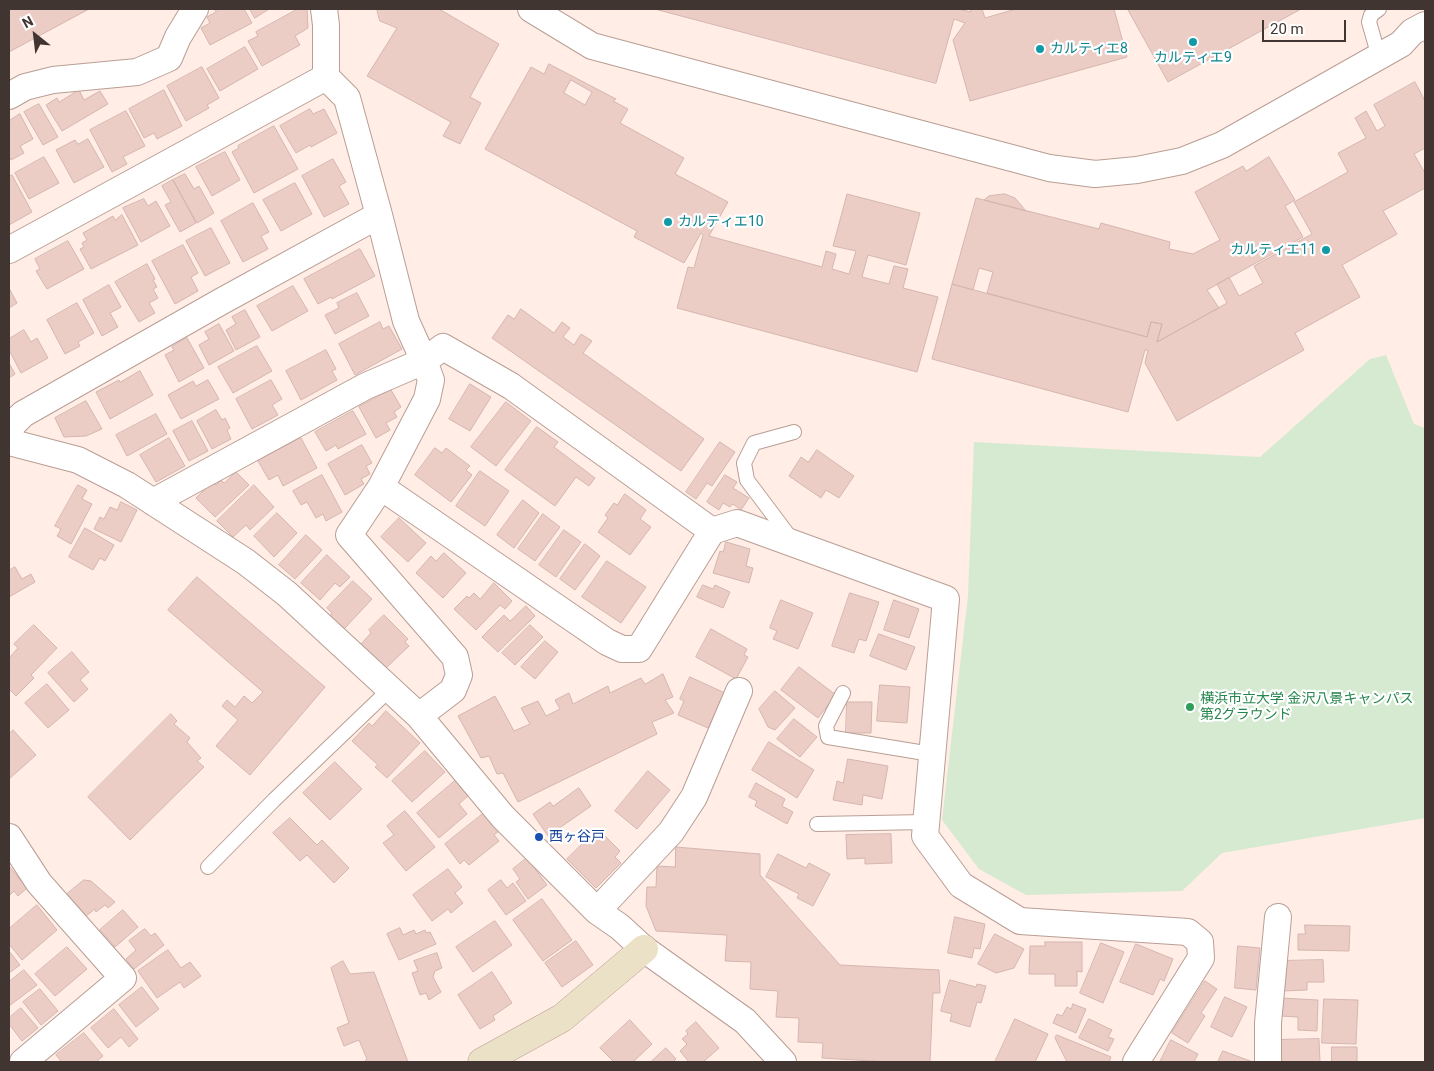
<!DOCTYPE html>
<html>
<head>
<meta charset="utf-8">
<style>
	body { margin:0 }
	#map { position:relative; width:1434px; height:1071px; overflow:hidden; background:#ffede6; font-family:Roboto,sans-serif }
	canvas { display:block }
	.frame { position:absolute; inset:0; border:10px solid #413531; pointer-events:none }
	.north { position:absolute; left:10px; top:10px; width:50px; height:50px; -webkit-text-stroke:4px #fff; paint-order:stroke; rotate:331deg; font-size:14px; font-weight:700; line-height:20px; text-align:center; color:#413531 }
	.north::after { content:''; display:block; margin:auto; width:18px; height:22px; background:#413531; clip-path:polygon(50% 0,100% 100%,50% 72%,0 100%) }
	.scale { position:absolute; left:1262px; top:20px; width:84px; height:22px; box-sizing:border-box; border:2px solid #413531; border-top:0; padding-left:6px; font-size:15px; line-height:18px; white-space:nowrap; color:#413531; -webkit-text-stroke:4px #fff; paint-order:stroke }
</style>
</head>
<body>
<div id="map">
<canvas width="1434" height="1071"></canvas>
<div class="frame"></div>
<div class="north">N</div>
<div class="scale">20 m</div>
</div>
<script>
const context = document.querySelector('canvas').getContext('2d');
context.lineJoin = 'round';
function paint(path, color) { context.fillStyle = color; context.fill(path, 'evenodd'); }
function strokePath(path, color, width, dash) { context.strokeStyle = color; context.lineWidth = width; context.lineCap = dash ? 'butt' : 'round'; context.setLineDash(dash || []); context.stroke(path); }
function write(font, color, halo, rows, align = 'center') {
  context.font = font + ' Roboto,"Noto Sans JP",sans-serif'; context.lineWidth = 4.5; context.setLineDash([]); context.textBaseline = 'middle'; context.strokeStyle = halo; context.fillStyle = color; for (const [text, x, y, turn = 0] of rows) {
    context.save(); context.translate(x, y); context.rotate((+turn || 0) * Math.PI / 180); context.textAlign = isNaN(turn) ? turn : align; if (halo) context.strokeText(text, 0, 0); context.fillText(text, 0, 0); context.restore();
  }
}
paint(new Path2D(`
	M1386,355L1414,424L1425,428V818L1222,853L1182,891L1026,895L979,869L942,820L968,596L974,442L1260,457L1370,359Z`), '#d5ead0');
const building = new Path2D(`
	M9,9H89L9,52Z
	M214,9H244L252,23L210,45L201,28L210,23L207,17L216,12Z
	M250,9H269L255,18Z
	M298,9H307L308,28L295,36L300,45L262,66L248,41L258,36L256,32Z
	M377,9H439L499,44L470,97L481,103L460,144L443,136L451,122L367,76L397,28L380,21Z
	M655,9H958L971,12L970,9H982L985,18L1016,9H1114L1127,57L970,101L953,40L965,23L954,19L936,83Z
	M1131,9H1301L1168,82L1128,10Z
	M245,47L258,69L220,91L207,69Z
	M549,64L616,99L613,101L628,109L620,123L684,158L675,174L728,202L709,236L822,267L826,251L836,254L832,269L849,274L856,251L833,246L847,194L920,213L906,265L868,255L862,277L889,284L894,266L908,269L903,288L938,297L917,372L677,308L688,267L694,268L703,235L701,233L684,263L634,237L637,231L485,149L531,67L544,74ZM571,80L592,92L585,105L564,93Z
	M202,67L219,98L207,105L209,108L186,121L167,86Z
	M1415,82L1425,101V148L1414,154L1425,173V188L1383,211L1397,234L1342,265L1360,297L1295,333L1304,350L1177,421L1145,363L1148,350H1145L1128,412L932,359L952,284L973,290L979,268L993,272L987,293L1147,337L1151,322L1162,324L1157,342L1227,303L1217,284L1229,277L1239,296L1263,283L1254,266L1312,234L1294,202L1348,172L1338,153L1366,138L1355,118L1366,111L1377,131L1385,126L1374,105Z
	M79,90L84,100L100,91L108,104L62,131L46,105L57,98L59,102Z
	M164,90L182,126L157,139L154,133L144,138L129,109Z
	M39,104L58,137L43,145L24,112Z
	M310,109L313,114L324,109L337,133L311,147L310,145L296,153L280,126Z
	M126,111L145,146L123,157L127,164L112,172L90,130Z
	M20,114L33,139L20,146L24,153L11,160L9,155V121Z
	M274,126L298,169L254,193L232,152L239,148L238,146Z
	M88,139L104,167L74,183L56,150L75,140L78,144Z
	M225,152L240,180L212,196L196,167Z
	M44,157L59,183L29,199L15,173Z
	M1269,157L1295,200L1285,206L1303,237L1207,290L1219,308L1157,342L1162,324L1151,322L1147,337L952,284L976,198L1099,229L1101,223L1170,242L1169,249L1193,254L1220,240L1195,192L1243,166L1246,171Z
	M333,159L346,182L339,186L349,204L324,217L302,176Z
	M185,174L194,189L199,186L214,213L197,223L173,180Z
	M12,175L32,212L9,225V177Z
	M173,180L196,223L180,232L165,205L171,202L162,186Z
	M295,183L312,214L281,231L263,200Z
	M1005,194L1015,198L1026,211L984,200L989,196Z
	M144,199L148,206L156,201L170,226L141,242L123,208Z
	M253,203L269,232L261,236L268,249L243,262L221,221Z
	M122,215L138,245L91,269L80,249L84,247L82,243L87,240L83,233L113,216L115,220Z
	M211,228L230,263L205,276L186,241Z
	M68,241L84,269L47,289L36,271L40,269L35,259Z
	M183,245L198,273L191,277L198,291L175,304L152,261Z
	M360,249L375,276L332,299L331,297L318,304L304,279Z
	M147,264L155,279L153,280L157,287L153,289L158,298L149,303L155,313L139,322L115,282Z
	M109,285L121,307L110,313L118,327L102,336L83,300Z
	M293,286L308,311L272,331L257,306Z
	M9,288L17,303L9,308Z
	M357,293L369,316L335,334L325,315L339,308L337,303Z
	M77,303L94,333L78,342L80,346L65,354L47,320Z
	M521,309L554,333L562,322L570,328L563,337L574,345L581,334L592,341L583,353L704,439L681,471L492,338L508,315L514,319Z
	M245,310L260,337L236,350L226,330L236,324L232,317Z
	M380,322L383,329L389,326L402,349L355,375L339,344Z
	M219,324L234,351L209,365L199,345L209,339L205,332Z
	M24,330L31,342L37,338L48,358L21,373L9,350V339Z
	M187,338L204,368L179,382L165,355L174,350L172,347Z
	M257,346L272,371L233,393L218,367Z
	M326,350L336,369L332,371L337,380L301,400L286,371Z
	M9,363L15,374L9,378Z
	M140,371L153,395L110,419L96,392L119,380L120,382Z
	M208,380L219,399L181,419L168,395L193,381L196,386Z
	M271,380L282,399L272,405L278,415L252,429L236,399Z
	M470,384L491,397L470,431L449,419Z
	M391,390L401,407L394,412L397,417L386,423L390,430L376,438L359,407Z
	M86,401L102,429L86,436L64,437L55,418Z
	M506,402L531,421L496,466L471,447Z
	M216,410L222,420L225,418L230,428L227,430L231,439L212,449L197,421Z
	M353,411L366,434L338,449L336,445L326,451L315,432Z
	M156,414L167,434L127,456L116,435Z
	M192,421L208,451L189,461L173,431Z
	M537,427L558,442L554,447L595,478L589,486L576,477L555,506L505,470Z
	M169,438L185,466L156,482L140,455Z
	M301,438L317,468L283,486L278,475L269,480L258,461Z
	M720,442L735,452L712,486L707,483L696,499L686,492Z
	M362,445L372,463L366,466L370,474L361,479L364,484L345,495L328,464Z
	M435,448L442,453L446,448L470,466L466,470L472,475L451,502L415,475Z
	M817,450L854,476L839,498L826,490L821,498L789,476L801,457L808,462Z
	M480,471L509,491L485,526L456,506Z
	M236,472L249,485L215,517L196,498L213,481L216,485L221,480L224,483Z
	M322,475L342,512L326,521L323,514L316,518L307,502L301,505L293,491Z
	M725,475L737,482L733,488L749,498L741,510L733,504L730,507L723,503L719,510L707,502Z
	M78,485L87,490L82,499L92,504L71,544L57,536L61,529L55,526Z
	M254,485L274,507L250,530L246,525L233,537L217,521Z
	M625,494L646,510L640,519L651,527L630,555L598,532L608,518L605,515L614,503L617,505Z
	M523,500L539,513L514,548L497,535Z
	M121,502L137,510L121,542L94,529L100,517L104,519L110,507L117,510Z
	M277,513L297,533L274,557L254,536Z
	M543,514L560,527L535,561L518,549Z
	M399,518L426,543L408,562L381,537Z
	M85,528L114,545L105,561L100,558L93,570L69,557Z
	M564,530L581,542L556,577L539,565Z
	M306,535L322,550L295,579L279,565Z
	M726,542L750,549L746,566L753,568L749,583L713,573L720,551L723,552Z
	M585,544L600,556L575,590L560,579Z
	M444,553L466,573L443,598L416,573L431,556L436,561Z
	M327,555L350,577L340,587L335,583L320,600L301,583Z
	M607,561L646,587L621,623L582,597Z
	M15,567L22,579L31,574L35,582L9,597V571Z
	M197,577L325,687L250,775L216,746L238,720L222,706L227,700L235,707L244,696L252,703L263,692L168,610Z
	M353,581L372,599L344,629L330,616L332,613L327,608Z
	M494,583L512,601L505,609L500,605L476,630L454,609L467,596L469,598L474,593L480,599Z
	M703,585L713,589L715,585L730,592L723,608L697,597Z
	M850,593L879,602L866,641L859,639L854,653L832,646Z
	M781,600L813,613L798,649L773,639L777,631L770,628Z
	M894,600L919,609L909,638L884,630Z
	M526,606L535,616L498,652L482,637L504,615L510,621Z
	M384,615L408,639L405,642L409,646L386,668L361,644L371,633L369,630Z
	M34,625L57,648L31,675L34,678L16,696L9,689V658L18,648L14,644Z
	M530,625L543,637L515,665L502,653Z
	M711,629L747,649L744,655L748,657L736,679L696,657Z
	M879,634L915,647L906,670L870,656Z
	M545,641L558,652L535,679L521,667Z
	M72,652L89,672L80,680L88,689L74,702L48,673Z
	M799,667L836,695L818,718L781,690Z
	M663,674L673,697L665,700L674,713L652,722L657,734L518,802L503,773L497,774L489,756L481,758L458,716L495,696L514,731L530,724L521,708L538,701L546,716L560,709L555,700L569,693L573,704L608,686L610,693L641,678L645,684Z
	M690,677L725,693L708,728L678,715L684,701L680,699Z
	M47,684L69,710L48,728L25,703Z
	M880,685L910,687L907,723L877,721Z
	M775,691L795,708L775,730L768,727L759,709Z
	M847,702H872L871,733H846Z
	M386,711L420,743L387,778L375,767L378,765L352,741L369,723L372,726Z
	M171,714L177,721L174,724L190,738L187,742L201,758L197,761L204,767L130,840L88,797Z
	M794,719L817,737L800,757L777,739Z
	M13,730L36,755L9,779V735Z
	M769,742L814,770L797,798L752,770Z
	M425,751L445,772L412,802L392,781Z
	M848,759L888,766L882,799L863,795L862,805L833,800L837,781L843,783Z
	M335,762L362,789L330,820L303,793Z
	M648,771L670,790L637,829L615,811Z
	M456,780L469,795L459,804L467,814L439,838L417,813Z
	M756,783L785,799L782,806L793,812L787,824L755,806L757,801L749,797Z
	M579,788L591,806L548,836L533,814L550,802L553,806Z
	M405,811L435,847L406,871L383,843L394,835L387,826Z
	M484,813L499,831L494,835L499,841L469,865L464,860L460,864L445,844Z
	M290,818L317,845L322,840L349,868L334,883L307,855L300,861L273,833Z
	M598,829L620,851L615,857L621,863L596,888L567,859Z
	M891,834L892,863L865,864V858L847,859L846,835Z
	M676,847L760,854V875L840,965L939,970L940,993H933L930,1062H890L822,1058L823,1043L798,1042L799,1018L776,1017L778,991L750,989L751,962L725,961L727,935L656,931L646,906L647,887H656L657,866L675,867Z
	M778,854L806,868L809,863L830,874L813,906L797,898L799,894L766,877Z
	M527,858L547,885L528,899L516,882L520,879L513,869Z
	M9,866L27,888L18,896L14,891L9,896Z
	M448,869L462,887L455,893L463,903L451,913L448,909L432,921L413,895Z
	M84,880L91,881L115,902L108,908L105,905L96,912L95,909L86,916L67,894Z
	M501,880L507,888L513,883L526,901L506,915L488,890Z
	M542,899L572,940L543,961L513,920Z
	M37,905L57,930L22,960L9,944V929Z
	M123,910L138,927L115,947L100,930Z
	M955,917L985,924L980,949L974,948L972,958L948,953Z
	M495,921L512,945L473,972L456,947Z
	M1305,925L1350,926L1349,951L1298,950V934H1305Z
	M400,928L403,935L414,930L416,934L425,930L426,933L430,932L436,944L399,960L387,934Z
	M145,929L151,936L155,933L164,945L134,969L126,959L136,950L129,941Z
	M995,934L1024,949L1014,968L996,973L978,964Z
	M576,941L593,965L562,987L545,963Z
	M1045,942H1082V972L1077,971V986H1055V974H1029L1030,946H1045Z
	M1101,943L1124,952L1103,1003L1080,993Z
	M1136,944L1173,959L1164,981L1160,979L1153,995L1120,982Z
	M1238,946L1260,948L1256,990L1235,988Z
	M67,947L87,969L55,996L35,974Z
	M168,950L181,968L190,962L201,976L184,988L180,982L157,998L138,971Z
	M9,951L20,965L9,973Z
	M437,953L442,968L435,971L433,977L441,992L429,1000L426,993L420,995L412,973L418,971L414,961Z
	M1323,960L1324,982H1307V990L1282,991L1281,961Z
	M343,961L350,974L374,972L408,1062H364L367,1059L359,1040L344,1046L337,1028L349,1023L331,968Z
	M24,970L37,985L9,1006V982Z
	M492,972L512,1003L493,1016L495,1020L480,1029L458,995Z
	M950,980L976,987L977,984L986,986L981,1003L977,1002L970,1027L950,1021L952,1014L941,1011Z
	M1205,981L1217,989L1201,1013L1205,1016L1188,1043L1172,1033Z
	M142,987L159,1009L136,1027L119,1005Z
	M40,989L58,1011L41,1025L23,1002Z
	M1225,997L1247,1007L1232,1037L1211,1027Z
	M1281,998L1318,1000L1317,1031L1298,1030V1017L1280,1016Z
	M1324,999L1358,1000L1356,1044L1322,1043Z
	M1073,1004L1086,1009L1076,1033L1053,1023L1057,1014L1062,1016L1067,1007L1071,1009Z
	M21,1008L38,1028L22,1041L9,1024V1018Z
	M114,1009L138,1039L129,1047L121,1037L108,1048L91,1028Z
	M1015,1019L1048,1034L1035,1062H995Z
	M1089,1019L1112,1030L1108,1037L1114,1039L1108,1051L1079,1038Z
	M630,1020L652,1044L633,1062H614L600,1048Z
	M696,1022L719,1048L703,1062H689L680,1051L687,1044L682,1039L688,1034L686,1031Z
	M84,1033L103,1056L96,1062H60L61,1061L56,1055Z
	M1057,1035L1111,1057L1109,1062H1067L1055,1038Z
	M1319,1039L1320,1062H1277V1040Z
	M1171,1040L1198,1054L1194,1062H1160Z
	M1332,1047H1357V1062H1332Z
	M666,1048L676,1059L673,1062H651Z
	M1223,1051L1253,1062H1218Z`);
paint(building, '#eccdc6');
strokePath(building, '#d4b6af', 1);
const lane = new Path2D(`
	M1379,57L1369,22L1371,15L1379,9
	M792,540L747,480L744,463L754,443L794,432
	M843,693L826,726L828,737L931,754
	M817,824L926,822
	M208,867L274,800L390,689`);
const street = new Path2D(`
	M324,9L326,25V77L347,98L379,215L406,321L424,361L431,380L427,399L381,487L349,535L455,657L459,675L453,690L419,716
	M531,9L592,46L1049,168L1095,174L1137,170L1182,161L1222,145L1401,44L1412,32L1425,25
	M9,96L25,87L53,80L137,72L169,58L178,37L195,9
	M9,250L326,77
	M9,434L13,424L23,414L222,301L379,215
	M9,442L78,460L127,485L246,562L287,594L419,716L503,817L597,911L620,927L644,949L745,1021L783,1062
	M381,487L607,642L622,649H639L712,531
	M153,502L366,386L424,361L443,347L511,386L712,531L737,523L946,599L925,836L961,885L1020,921L1188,932L1200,942L1201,958L1136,1062
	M9,837L39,883L123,978L23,1062
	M597,911L671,832L694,797L739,691
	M1268,1062V1023L1278,917`);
const secondary = new Path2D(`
	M482,1062L562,1018L644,949`);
strokePath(lane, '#b99e94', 16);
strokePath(street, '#b99e94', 28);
strokePath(secondary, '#b99e94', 29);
strokePath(lane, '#fff', 14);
strokePath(street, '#fff', 26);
strokePath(secondary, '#eae1c7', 28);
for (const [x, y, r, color] of [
	[1193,42,5,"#0f9aa8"],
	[1040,49,5,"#0f9aa8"],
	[668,222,5,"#0f9aa8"],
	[1326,250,5,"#0f9aa8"],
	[1190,707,5,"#2e9e5b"],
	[539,837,5,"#1a4fb4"]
]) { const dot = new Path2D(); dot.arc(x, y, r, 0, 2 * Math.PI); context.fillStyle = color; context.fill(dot); strokePath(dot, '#fff', 2); }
write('14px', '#0d838f', '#fff', [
	["カルティエ8",1050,49],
	["カルティエ9",1193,58,"center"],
	["カルティエ10",678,222],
	["カルティエ11",1316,250,"right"]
], 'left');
write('14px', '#27864d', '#fff', [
	["横浜市立大学 金沢八景キャンパス",1200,699],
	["第2グラウンド",1200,715]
], 'left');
write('14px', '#164399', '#fff', [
	["西ヶ谷戸",549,837]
], 'left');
</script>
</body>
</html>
